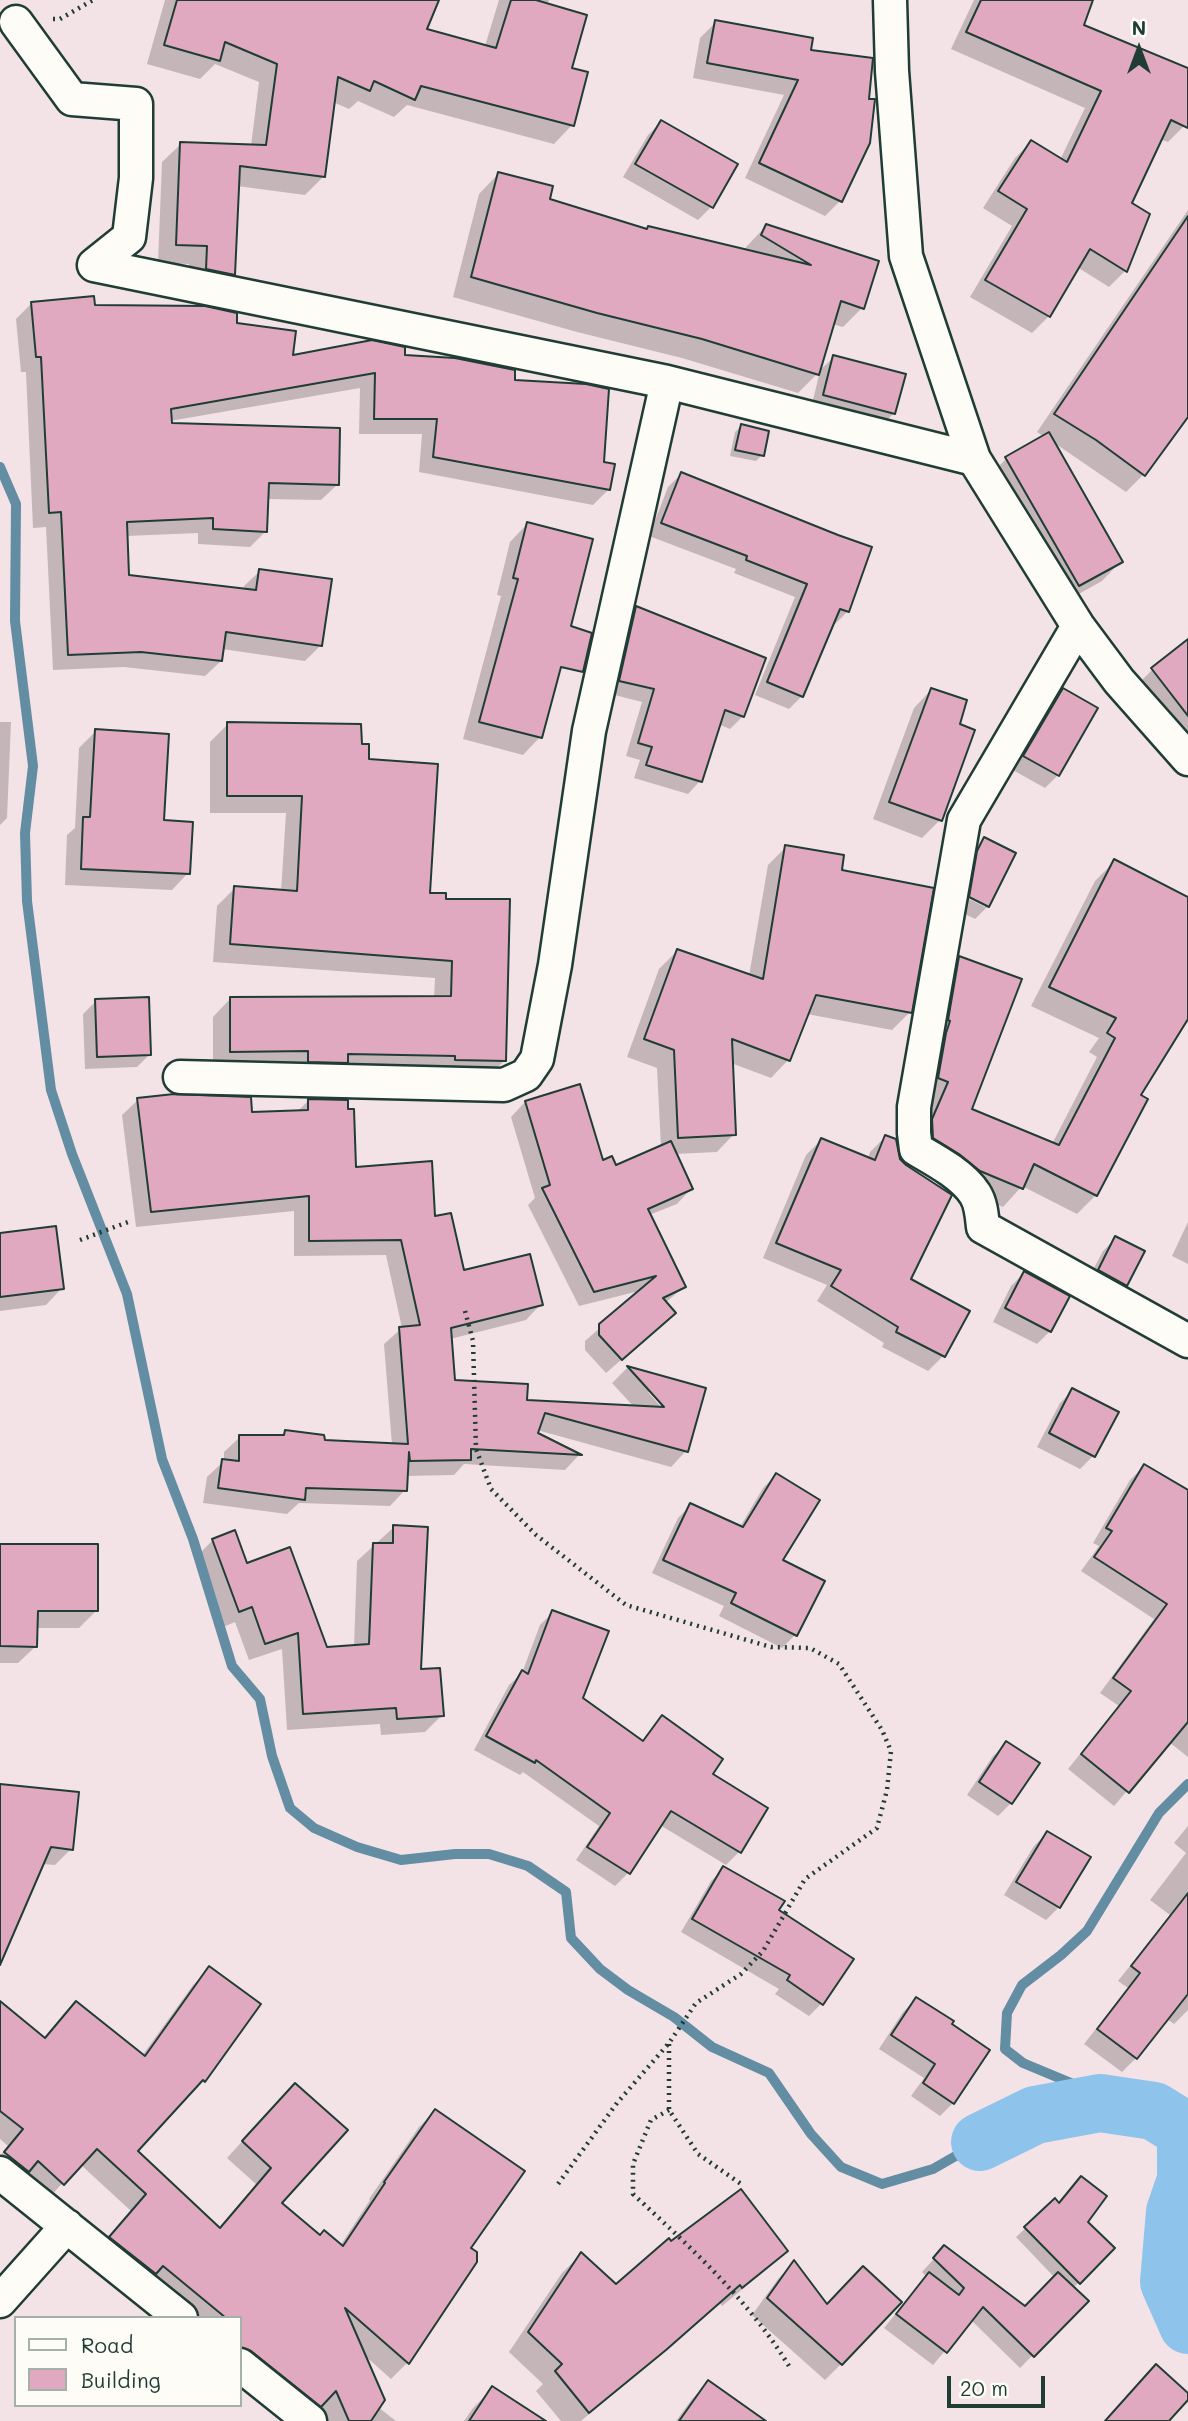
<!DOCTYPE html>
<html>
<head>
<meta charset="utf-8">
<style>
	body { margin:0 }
	#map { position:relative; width:1188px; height:2421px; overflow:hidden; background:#f4e3e6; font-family:Mali,sans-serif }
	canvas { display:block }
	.legend { position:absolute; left:14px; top:2316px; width:228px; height:91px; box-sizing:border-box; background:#fdfcf7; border:2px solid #a4b0a9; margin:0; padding:9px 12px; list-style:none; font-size:21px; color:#1f3d34 }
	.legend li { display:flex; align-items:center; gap:14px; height:35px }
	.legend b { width:35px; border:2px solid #a4b0a9 }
	.north { position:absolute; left:1104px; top:14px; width:70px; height:70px; -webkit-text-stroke:5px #fdfcf7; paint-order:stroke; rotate:0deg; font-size:19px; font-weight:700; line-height:28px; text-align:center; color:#1f3d34 }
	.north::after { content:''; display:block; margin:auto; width:24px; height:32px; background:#1f3d34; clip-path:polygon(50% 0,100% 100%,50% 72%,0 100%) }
	.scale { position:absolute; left:947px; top:2376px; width:98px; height:32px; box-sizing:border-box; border:4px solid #1f3d34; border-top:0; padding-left:9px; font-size:21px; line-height:24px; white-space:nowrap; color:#1f3d34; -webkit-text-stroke:5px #fdfcf7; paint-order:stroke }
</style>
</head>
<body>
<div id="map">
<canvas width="1188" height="2421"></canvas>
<ul class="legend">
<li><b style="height:9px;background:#fdfcf7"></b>Road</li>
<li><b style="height:19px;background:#e0a9bf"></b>Building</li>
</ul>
<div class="north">N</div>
<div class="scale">20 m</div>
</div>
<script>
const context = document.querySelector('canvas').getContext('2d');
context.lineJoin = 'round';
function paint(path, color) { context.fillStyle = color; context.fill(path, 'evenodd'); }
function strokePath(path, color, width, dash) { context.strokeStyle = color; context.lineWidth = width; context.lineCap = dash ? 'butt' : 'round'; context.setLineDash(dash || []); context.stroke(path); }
paint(new Path2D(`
	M165,0H437L425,30L485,46L499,0H549L547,5L570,69L572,125L554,144L407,105L394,117L358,101L349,109L333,102L324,176L305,195L237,186L233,274L215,293L188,288L189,264L158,263L162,162L181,144L251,146L259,82L215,64L200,79L147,64Z
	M974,0H1091L1082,26L1188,70V117L1184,126L1168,142L1160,139L1130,204L1125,271L1109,287L1077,267L1049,316L1032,333L970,297L1012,226L983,208L1015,158L1031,142L1060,160L1085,108L951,49Z
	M716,22L809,52L840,201L825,216L745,178L784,95L693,78L700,38Z
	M661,122L711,207L698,220L623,177L648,135Z
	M498,174L548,200L646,230L744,251L747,246L766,226L862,308L843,327L832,324L818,372L834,357L894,413L881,426L811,408L820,371L798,393L682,358L577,332L453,297L479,194Z
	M1188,210V414L1144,474L1126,492L1053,442L1121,561L1102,581L1059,605L987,478L1006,459L1045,437L1037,432Z
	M32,303L93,307L235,325L290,357H403L513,381L603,464L609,489L593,505L419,472L422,434H359L360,388L170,421L171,425L337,485L321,500L267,499L266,531L250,547L198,544V533L126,536L127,577L244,590V586L260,571L321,645L305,661L222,649L221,661L205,676L124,667L53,670L46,527L33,528L26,372H21L16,319Z
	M741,426L762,455L756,461L730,456L735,432Z
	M681,474L848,611L835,624L832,623L802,696L789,709L755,695L795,597L734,573L736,569L649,536L668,487Z
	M527,524L540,737L523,755L463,739L501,596L497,595L510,542Z
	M636,608L743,716L730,729L718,724L700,781L688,794L634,778L640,760L626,756L642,702L607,693L623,621Z
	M1188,642V760L1133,689L1152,670Z
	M931,690L958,725L940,820L922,838L873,819L914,708Z
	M1063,691L1058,775L1045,788L1011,769L1050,704Z
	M0,722H11L7,818L0,825Z
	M228,724L360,746L505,1060L487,1078L213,1069V1017L230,999L434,998L435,978L213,962L217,906L235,888L281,892L286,813H210V742Z
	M96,731L162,822L188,873L172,890L65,885L67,835L75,828L79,748Z
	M984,839L1013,854L988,906L975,919L957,910L965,865L971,852ZM962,892L985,903V907L961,895Z
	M786,847L840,872L910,1012L892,1030L807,1014L788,1060L771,1078L731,1063L734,1134L717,1152L675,1154L691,1189L677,1204L649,1215L684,1287L665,1303L659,1327L606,1373L585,1350V1341L643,1290L579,1306L528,1205L535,1198L511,1117L525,1102L602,1162L615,1167L661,1147L657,1068L627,1057L659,969L677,951L749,976L768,865Z
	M1114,862L1188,898V1016L1138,1096L1096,1195L1077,1214L1022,1186L1003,1207L961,1190L915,1157L941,977L959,958L970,1110L1052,1144L1097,1057L1089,1052L1099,1038L1031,1006L1095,881Z
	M96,1001L150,1054L137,1067L85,1069L83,1014Z
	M138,1100L251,1114L297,1112L309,1100L354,1168L434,1218L463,1272L541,1304L526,1320L450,1339L454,1382L525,1402L635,1408L612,1383L627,1368L704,1389L686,1451L671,1467L537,1430L535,1434L579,1455L565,1470L464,1464L454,1475L406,1476L405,1490L390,1506L299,1503L287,1514L203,1503L207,1477L224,1461V1452L240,1437H280L286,1431L323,1442L392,1445L384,1344L402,1328L386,1255L294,1256V1211L136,1227L122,1115ZM648,1392H653L671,1413L668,1415Z
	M885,1137L909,1280L968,1311L943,1356L928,1371L882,1347L884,1343L817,1301L827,1285L763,1258L806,1155L821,1140L868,1159L870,1152Z
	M1188,1222V1264L1172,1256Z
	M0,1235L62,1288L46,1305L0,1311Z
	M1116,1238L1125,1285L1112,1298L1086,1283L1103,1251Z
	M1024,1273L1050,1331L1037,1344L993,1322L1011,1286Z
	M1073,1390L1093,1456L1080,1469L1037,1447L1060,1403Z
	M1144,1466L1188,1504V1757L1169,1742L1114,1806L1068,1769L1119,1706L1100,1693L1154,1619L1081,1571L1099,1546L1093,1543L1130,1480Z
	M776,1475L781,1561L823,1582L795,1635L782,1648L719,1616L724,1606L652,1573L678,1518L691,1505L740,1527L763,1488Z
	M394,1527L420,1671L442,1715L425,1732L381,1735L380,1724L287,1730L282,1649L249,1660L235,1622L223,1627L196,1557L213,1540L246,1565L326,1649L354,1647L357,1561Z
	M0,1546L97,1610L79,1628H36V1646L18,1663H0Z
	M553,1612L581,1699L641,1742L662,1717L710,1774L739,1852L726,1865L660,1825L628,1873L615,1886L576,1860L599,1826L523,1772L520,1775L474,1750L509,1685L522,1673L540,1625Z
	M1006,1744L1011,1803L998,1816L967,1795L993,1756Z
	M0,1786L71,1849L55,1865L42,1864L0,1946Z
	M1188,1826V2010L1174,2024L1167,2019L1136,2058L1122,2072L1084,2044L1128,1988L1118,1981L1170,1915L1150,1900L1186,1853L1174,1843Z
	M1047,1833L1059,1907L1046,1920L1004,1895L1034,1846Z
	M724,1868L777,1910L822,2003L809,2016L775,1994L779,1989L681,1932L711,1881Z
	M210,1969L204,2080L136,2151L219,2229L257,2185L227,2158L279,2101V2203L319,2237L340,2246L370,2200L369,2199L419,2127L435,2111L469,2248L475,2262L407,2363L391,2379L363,2354L378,2407L396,2421H326L320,2406L304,2421L240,2370V2318H191L94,2254L131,2211L80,2164L47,2200L0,2177V2156L8,2146L0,2139V2003L44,2039L77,2003L142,2056L193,1985Z
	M916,1999L988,2051L953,2103L940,2116L911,2096L924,2078L879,2049L903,2012Z
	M1055,2201L1085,2222L1113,2249L1073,2288L1086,2301L1020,2368L971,2320L933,2365L884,2328L926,2276L922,2272L944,2248L1025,2308L1055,2278L1016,2237Z
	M671,2243L785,2251L766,2270L722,2306L720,2303L581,2421H561L536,2391L543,2384L509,2352L562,2273L581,2254L616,2286Z
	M794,2262L841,2364L825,2380L752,2315L778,2279Z
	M709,2382L743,2421H676L692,2399Z
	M492,2389L543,2421H464L473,2408Z`), '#0003');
strokePath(new Path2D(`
	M0,467L16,504L15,621L33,766L25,833L27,901L51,1090L72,1154L127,1294L162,1459L193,1539L232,1666L260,1699L272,1756L290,1808L314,1828L357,1847L401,1860L455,1854H489L528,1866L566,1892L571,1938L600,1969L628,1990L674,2017L712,2047L769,2073L811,2134L841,2167L882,2184L933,2169L980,2142
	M1131,2108L1023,2063L1005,2049L1007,2013L1022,1985L1061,1955L1087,1931L1159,1813L1188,1784`), '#628da2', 10);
strokePath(new Path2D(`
	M980,2142L1035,2115L1100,2103L1154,2111L1186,2131V2180L1175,2212L1169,2282L1188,2325`), '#8ec3eb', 58);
const building = new Path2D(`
	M177,0H439L427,29L496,48L511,0H536L587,15L572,68L588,72L574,126L421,86L415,100L374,81L370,91L338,77L325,177L240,166L235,275L206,269L207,246L176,245L180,142L266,145L277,64L225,42L220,61L164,45Z
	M981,0H1093L1084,25L1188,68V128L1171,120L1132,203L1150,214L1127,272L1090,249L1050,317L985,280L1027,209L998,191L1031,140L1067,162L1101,91L966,32Z
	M715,20L813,38L811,50L873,58L869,99H875L870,143L842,202L759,163L798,80L707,63Z
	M661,120L738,164L713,208L635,164Z
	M498,172L553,186L550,199L647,229L648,226L811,265L761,235L766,224L879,261L864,309L841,301L819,375L702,339L597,313L471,277Z
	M1188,216V417L1145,476L1096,440L1054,414Z
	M94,296L95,305L205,306L237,313V323L296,331L293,355L372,340L405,347V355L455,358L515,370V380L586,384L609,389L604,462L615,464L610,490L433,457L437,419H374L375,373L171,409L172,423L340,428L339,485L269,483L267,532L213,529V518L127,522L129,575L256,590L259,569L332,579L322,646L226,632L222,661L141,652L68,655L61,512L49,513L41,357H36L31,302Z
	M833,355L906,374L895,414L823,395Z
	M741,424L769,431L764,456L735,450Z
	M1049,432L1123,562L1079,586L1005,457Z
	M681,472L838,535L872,547L849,612L840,609L803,697L767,682L807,584L746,560L747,556L661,523Z
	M527,522L593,539L571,626L592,633L583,672L561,667L542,738L479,722L518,579L513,578Z
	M636,606L766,658L744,717L725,710L702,782L646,765L652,747L638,743L654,689L619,681Z
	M1188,639V716L1151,668Z
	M931,688L967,700L960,724L975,730L942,821L889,802Z
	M1063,688L1098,708L1059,776L1023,756Z
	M227,722L361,724L362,744H369V759L438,764L430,893H446V899H510L506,1061L455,1060V1056L348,1054V1063L308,1062V1051L230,1052V997L451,996L452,961L230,944L234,886L297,891L302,796H227Z
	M95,729L169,734L164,820L193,822L190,874L81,869L83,817H90Z
	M984,837L1016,853L989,907L969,897L977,851Z
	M785,845L844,855L842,870L934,888L912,1013L816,995L790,1061L732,1039L736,1135L678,1138L674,1050L644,1039L677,949L763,979Z
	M1114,859L1188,897V1019L1141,1095L1148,1099L1097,1196L1034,1164L1023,1189L980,1171L959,1154L933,1138L932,1119L948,1082L938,1078L946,1033L950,1021L948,1020L959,956L1022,979L972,1109L1059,1145L1115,1038L1107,1033L1116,1018L1049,987Z
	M149,997L151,1055L97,1057L95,999Z
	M580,1084L603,1160L612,1156L616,1165L671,1141L693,1189L648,1209L686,1287L663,1298L676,1313L622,1360L599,1335V1324L656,1276L594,1292L542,1188L550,1185L525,1101Z
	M174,1094L251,1097L252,1112L308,1110V1099L348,1100V1109H354L356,1167L432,1161L435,1216L451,1213L464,1270L530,1254L543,1305L451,1328L455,1380L528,1384L527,1400L664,1407L627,1366L706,1388L688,1452L545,1413L538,1433L582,1455L471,1449V1460L410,1461L409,1452L407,1491L306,1488L305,1500L218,1488L222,1459L239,1461V1435H284L285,1430L324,1435L325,1440L408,1444L399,1327L420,1325L401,1240L309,1241V1196L151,1212L137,1098Z
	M885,1135L896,1139L900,1159L906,1165L952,1195L911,1279L970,1311L945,1357L896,1332L898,1327L831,1286L841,1270L776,1243L821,1138L875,1160Z
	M56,1226L64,1289L0,1297V1233Z
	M1115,1236L1145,1251L1127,1286L1098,1270Z
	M1024,1271L1070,1296L1051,1332L1005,1308Z
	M1072,1388L1119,1412L1095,1457L1049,1433Z
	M1144,1464L1188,1490V1722L1129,1793L1081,1754L1131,1691L1113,1678L1167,1604L1094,1557L1112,1531L1106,1528Z
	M776,1473L820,1500L783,1560L825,1581L797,1636L731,1603L736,1593L663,1560L690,1503L743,1527Z
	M393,1525L428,1527L421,1669L440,1668L444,1716L397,1719L396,1708L303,1714L298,1633L265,1644L252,1607L239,1612L212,1539L235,1530L247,1563L290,1547L327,1647L369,1644L373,1543H393Z
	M0,1544H98V1611H38L37,1647L0,1646Z
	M552,1610L609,1631L583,1698L643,1741L662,1715L723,1759L713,1774L768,1808L741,1853L671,1811L630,1874L587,1847L610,1813L536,1760L535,1763L486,1736L522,1670L528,1674Z
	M1006,1741L1040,1763L1012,1804L979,1782Z
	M0,1784L79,1792L73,1850L51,1847L0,1965Z
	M1047,1831L1091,1857L1060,1908L1016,1882Z
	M723,1866L785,1901L779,1910L854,1959L823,2005L787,1980L790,1975L692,1919Z
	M1188,1893V1994L1137,2059L1097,2029L1140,1973L1131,1966Z
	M209,1966L261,2004L205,2082L203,2080L138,2151L220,2228L271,2168L242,2141L295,2083L348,2130L282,2203L320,2235L324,2230L343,2246L385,2183L384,2182L435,2109L525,2171L471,2248L477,2252V2262L409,2364L345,2308L385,2400L371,2421H349L336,2391L321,2407L251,2351L240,2347V2318H226L163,2266L156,2274L109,2237L146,2194L97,2149L64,2185L38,2161L29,2172L4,2152L23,2129L0,2111V2001L45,2038L76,2001L145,2056Z
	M916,1997L954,2021L952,2024L990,2050L954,2104L923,2083L935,2064L891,2035Z
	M1081,2176L1107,2196L1088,2222L1115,2248L1080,2284L1024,2227L1055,2198L1059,2203Z
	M741,2189L788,2251L742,2288L740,2285L666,2350L589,2413L555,2371L562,2364L528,2332L581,2252L616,2284L669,2238L671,2241Z
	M944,2245L1025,2306L1058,2272L1089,2301L1034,2357L983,2307L947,2353L896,2314L929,2272L959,2295L964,2288L933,2258Z
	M794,2260L827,2304L863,2266L902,2302L842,2365L767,2298Z
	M1156,2364L1188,2393V2400L1169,2421H1105Z
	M708,2380L766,2421H679Z
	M492,2386L546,2421H469Z`);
paint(building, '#e0a9bf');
strokePath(building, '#1f3d34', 2);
const street = new Path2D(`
	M890,0L892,71L906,256L974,459L1078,626L1119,681L1188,759
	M16,22L72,99L136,104V178L129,237L94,265L667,382L974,459
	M1078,626L964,820L914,1107V1133L916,1149C935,1160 963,1175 975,1194C981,1203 982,1216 983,1227L1188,1341
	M180,1077L504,1085L526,1075L537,1059L555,965L589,731L667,382
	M0,2173L181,2318
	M0,2301L67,2226
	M240,2365L310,2421`);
strokePath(street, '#1f3d34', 37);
strokePath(new Path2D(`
	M53,19H60L93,0
	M80,1240L128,1222
	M465,1311L473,1341L476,1449L491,1489L536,1535L626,1605L771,1647L810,1648L839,1664L882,1730L891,1751L887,1790L877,1828L805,1879L763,1951L741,1974L696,2003L669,2043L617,2103L558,2184
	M669,2044V2110L698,2154L741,2184
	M669,2110L651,2120L633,2164V2194C690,2247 748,2299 789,2366`), '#1f3d34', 4.5, [2, 5]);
strokePath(street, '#fdfcf7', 32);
</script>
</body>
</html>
